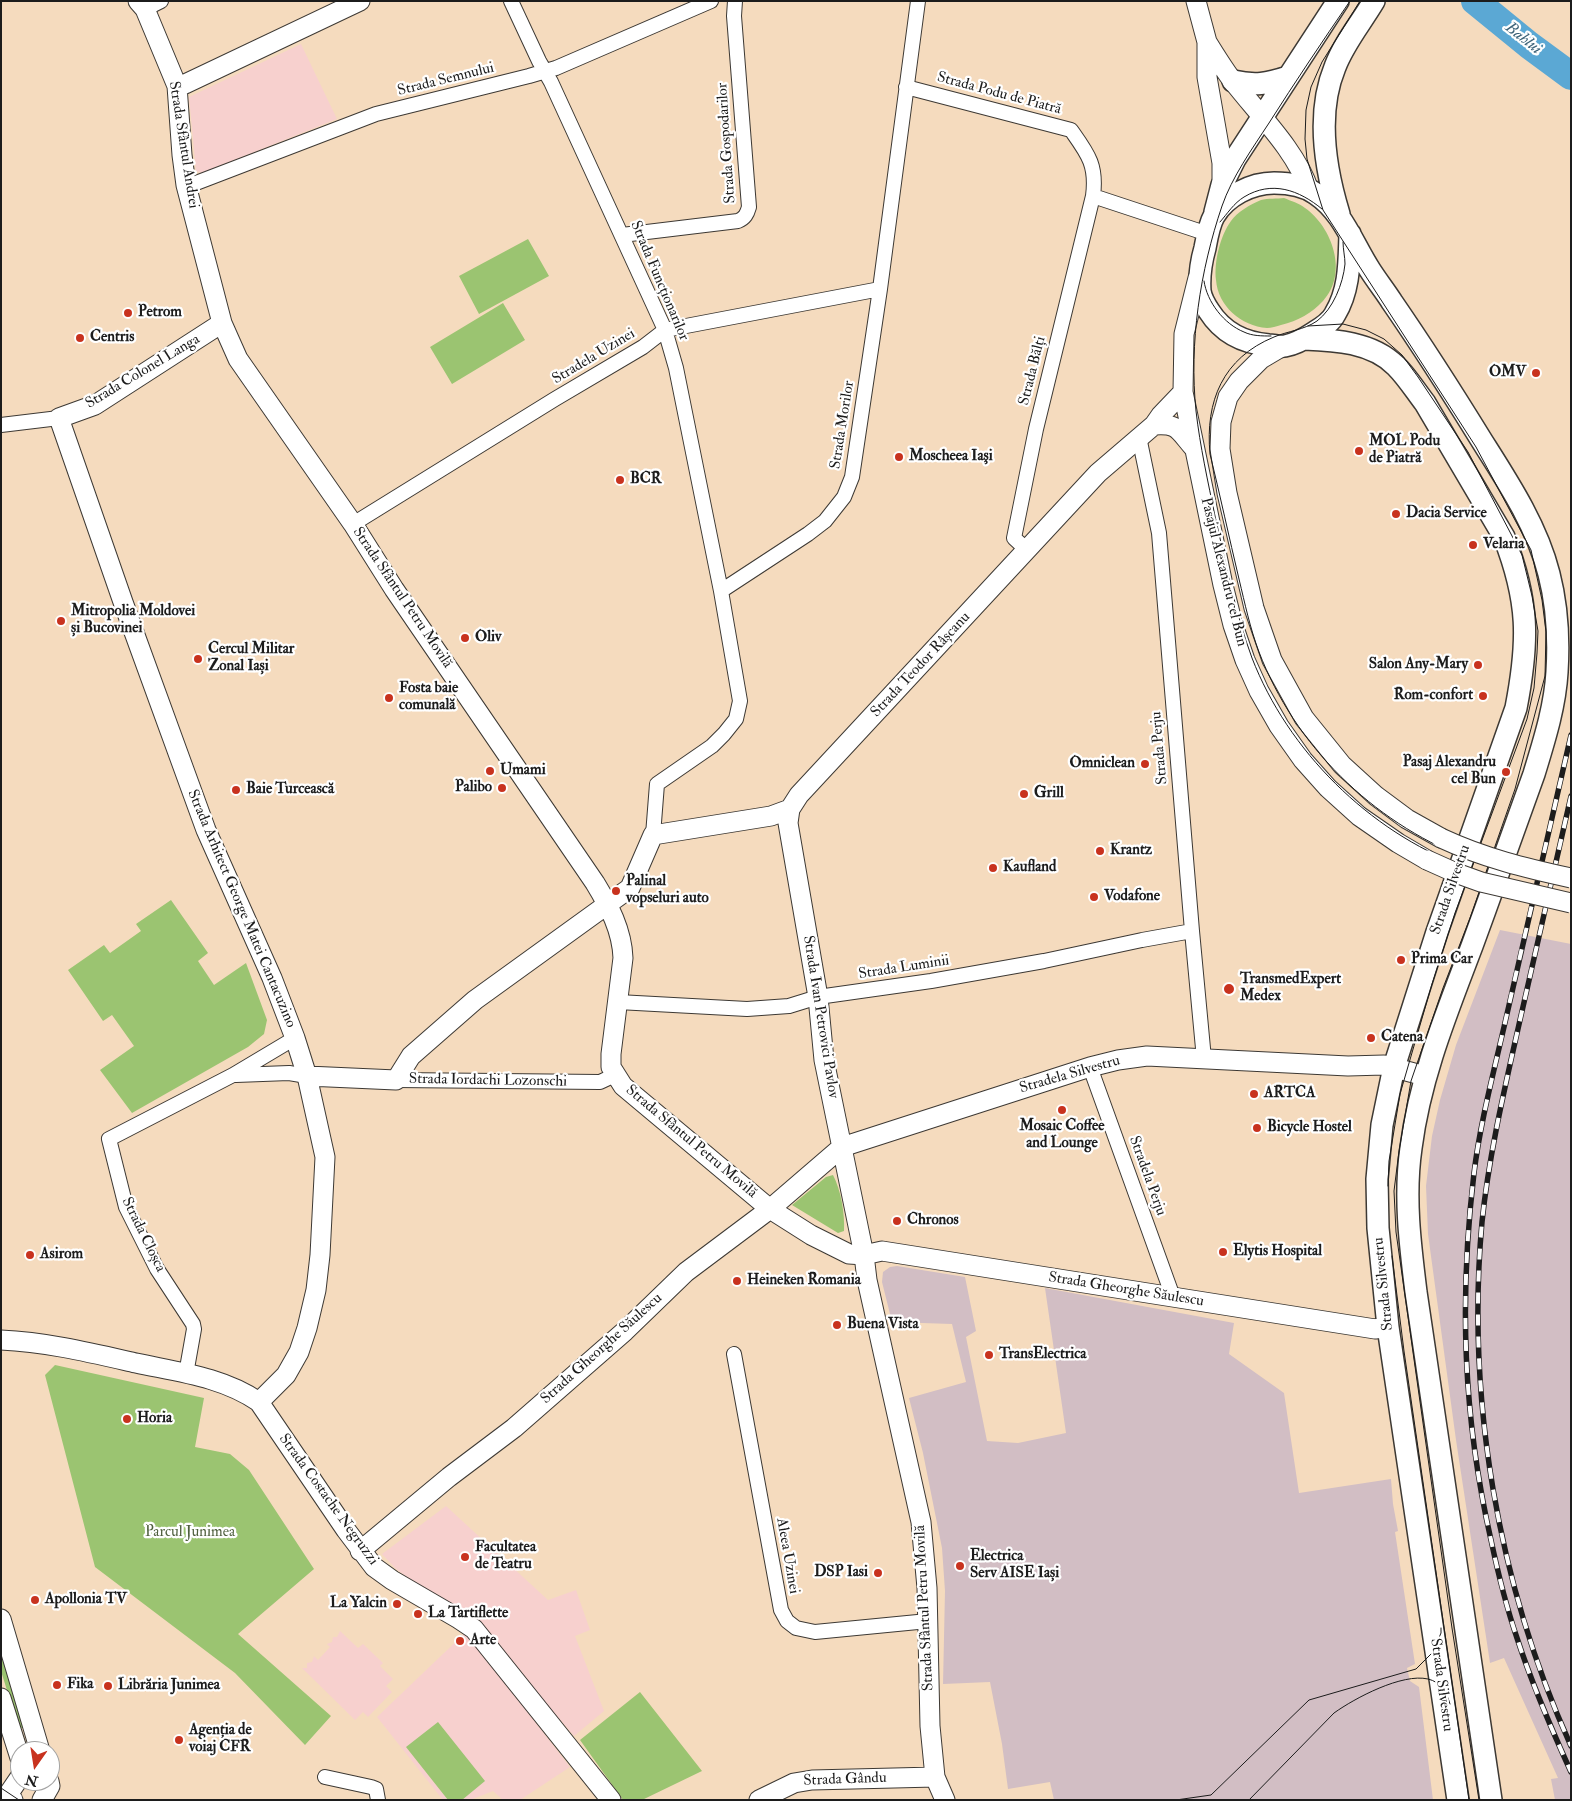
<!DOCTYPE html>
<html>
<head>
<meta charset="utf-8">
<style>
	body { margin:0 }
	#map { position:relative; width:1572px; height:1801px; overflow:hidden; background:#f5dbbe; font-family:"IM FELL Double Pica",serif }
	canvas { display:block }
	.frame { position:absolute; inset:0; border:2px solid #1c1c1c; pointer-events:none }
	.north { position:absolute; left:10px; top:1741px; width:50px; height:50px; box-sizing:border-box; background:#fff; border:1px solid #a4a4a4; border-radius:50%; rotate:193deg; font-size:14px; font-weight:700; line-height:20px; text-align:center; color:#1c1c1c }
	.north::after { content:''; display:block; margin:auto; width:18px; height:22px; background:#c8321e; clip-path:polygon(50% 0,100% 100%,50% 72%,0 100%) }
</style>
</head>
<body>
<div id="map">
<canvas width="1572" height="1801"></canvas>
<div class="frame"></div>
<div class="north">N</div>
</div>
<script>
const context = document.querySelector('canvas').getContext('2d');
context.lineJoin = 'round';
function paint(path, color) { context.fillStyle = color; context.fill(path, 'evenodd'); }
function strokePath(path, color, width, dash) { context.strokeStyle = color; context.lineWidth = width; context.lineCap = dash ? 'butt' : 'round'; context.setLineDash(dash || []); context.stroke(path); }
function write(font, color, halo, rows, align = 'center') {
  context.font = font + ' "IM FELL Double Pica",serif'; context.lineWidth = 4.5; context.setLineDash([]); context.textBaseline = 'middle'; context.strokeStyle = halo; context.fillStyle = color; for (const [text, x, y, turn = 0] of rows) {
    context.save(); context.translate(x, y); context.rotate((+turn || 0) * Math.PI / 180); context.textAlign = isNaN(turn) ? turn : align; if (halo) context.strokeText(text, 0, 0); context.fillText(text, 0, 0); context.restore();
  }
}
paint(new Path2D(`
	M301,44L337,119L202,173L196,171L189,97Z
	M446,1506L548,1600L576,1590L590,1630L575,1636L604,1711L574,1736L474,1620L441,1604L395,1568L382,1554Z
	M340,1631L358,1648L363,1644L383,1663L380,1666L393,1679L386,1686L392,1692L368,1717L363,1712L355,1720L302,1668H307V1663L312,1662L314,1656L318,1660L330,1647L327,1644L332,1642L333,1637H337Z
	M466,1632L570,1767L520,1800H503L493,1791L470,1800H443L377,1717Z`), '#f7d0ce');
paint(new Path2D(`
	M1500,930L1571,944V1800H1555L1551,1779L1558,1778L1504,1658L1490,1663L1456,1440L1428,1234L1426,1186L1432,1136L1440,1100L1456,1045Z
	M897,1266L965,1277L976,1331L966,1337L987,1441L1018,1443L1066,1433L1045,1288L1234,1323L1229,1354L1284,1393L1299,1493L1391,1479L1393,1504L1398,1531L1395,1532L1415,1664L1407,1668L1410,1681L1419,1687L1433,1800H1054L1050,1782L1008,1789L1002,1744L990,1682L943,1684L945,1591L942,1548L923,1453L909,1398L966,1382L952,1324L892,1322L882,1282L883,1272L890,1267Z`), '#d2bec4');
paint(new Path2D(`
	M1284,198C1291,201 1299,203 1305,208C1332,227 1349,273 1323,301C1312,313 1298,321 1281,325C1277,326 1271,328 1267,328C1241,326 1218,306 1216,280C1214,262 1220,236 1231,221C1237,212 1251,204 1261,200C1268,198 1277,199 1284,198Z
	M528,239L549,276L479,314L459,276Z
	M503,303L525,340L452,384L430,347Z
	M171,900L208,953L198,961L214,985L246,963L267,1020L264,1034L248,1047L132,1113L100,1070L134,1046L112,1015L103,1021L68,970L104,945L110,953L141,931L136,924Z
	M833,1175C841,1190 845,1214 844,1231L838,1233L792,1205L826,1177Z
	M55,1365L204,1398L195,1447L230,1454L249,1470L314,1569L238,1634L331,1716L305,1745L235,1673L95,1567L45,1375Z
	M1,1649L25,1727L19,1729L1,1671Z
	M640,1692L702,1771L642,1800H623L580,1740Z
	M438,1722L485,1781L462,1800H448L406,1747Z`), '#9bc471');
strokePath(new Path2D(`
	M1475,1L1529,45L1571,76`), '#5ba8d4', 28);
const street = new Path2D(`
	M511,1L539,61L551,82L665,330L676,368L721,591L740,701L736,719L724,734L712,746L657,784L653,835
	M145,9L161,1
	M906,87L1071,130C1088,154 1097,165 1093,196L1208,234
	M186,185L196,183L376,114L529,76L556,68L711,1
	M622,235L738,221C745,218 747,214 749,207L734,16L735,1
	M1,425L59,418
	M1139,437L1159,533L1192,931L1204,1059
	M353,524L555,399L643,347L665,330L880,289
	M1027,550L1014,538L1036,429L1093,196
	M721,591L808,534L825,521L844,497L852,477L880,289L918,1
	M618,1002L747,1009L789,1006L818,997L931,981L1044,961L1142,940L1192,931
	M1090,1067L1173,1297
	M236,1075L289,1073L307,1076
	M396,1080L600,1082L615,1075
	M734,1354L781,1610L787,1621L796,1628L815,1632L928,1621
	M186,1374L194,1329L193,1324L157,1269L126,1207L109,1139L233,1075L295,1038
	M325,1777L371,1787L376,1789L378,1800`);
const secondary = new Path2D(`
	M138,1L145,9L177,86L182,155L186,185L222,323L238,359L353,524L394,589L595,883C609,906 622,930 623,958L611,1054V1067L623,1086L770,1209L811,1235L849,1254L864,1255L882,1251L1375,1329L1388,1327
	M1196,1L1207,42V77L1222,163V185
	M1207,42C1215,55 1223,68 1232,80C1258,114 1296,150 1309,190
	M177,86L185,84L360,1
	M1198,278L1184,334L1183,392L1223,585L1233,625L1245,660L1259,691L1279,726L1303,760L1328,788L1359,816L1398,843L1427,860
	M222,323L95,405L59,418L123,602L206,830L272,978L295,1038L307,1076L325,1157L320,1255L316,1290L307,1328L299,1352L286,1375L259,1402
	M1283,346L1261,359L1239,381L1228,397L1221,422L1220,449L1227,493L1254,608L1272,660L1304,718L1342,765L1376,796L1407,819L1441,838
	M1154,425C1178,423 1178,430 1193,447
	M790,809L788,823L818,997L824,1060L864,1255L867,1280L921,1522L927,1588L930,1726L935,1777L945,1800
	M307,1076L396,1080L411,1056L475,1000L630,888L653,835L771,816L790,809L799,795L1098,473L1154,425L1161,415L1183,392
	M1,1340C47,1342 92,1353 136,1363C178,1372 223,1377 259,1402L346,1530L374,1567L392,1580L459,1619L474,1629L611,1800
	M360,1551L449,1477L514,1428L625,1331L686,1272L770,1209L842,1147L1090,1067L1118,1060L1147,1056L1348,1066L1384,1065L1425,1076
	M1,1619L40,1751
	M1,1698L20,1758
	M13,1800L7,1796L20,1777
	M42,1800L50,1786L49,1781
	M759,1800L794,1783L812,1780L935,1777`);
const primary = new Path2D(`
	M1233,81C1255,86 1267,84 1288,77
	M1215,212L1222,185L1235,159L1338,1
	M1339,214C1325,168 1316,113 1335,67C1344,43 1361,23 1374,1
	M1350,234C1349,262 1350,289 1335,314C1331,322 1323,327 1315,332C1306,338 1296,344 1285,346C1280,347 1274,345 1269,345C1243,343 1223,333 1209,311C1205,305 1201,298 1200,291C1199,276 1201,262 1205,248C1207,237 1209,225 1214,216C1226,196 1251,183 1274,183C1288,183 1305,186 1316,194C1343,212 1353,244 1370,270C1377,281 1385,291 1392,302C1423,347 1453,394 1482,441C1508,482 1537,526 1549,574C1557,605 1559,640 1557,672C1555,707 1544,741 1534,774C1513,832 1493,889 1472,946C1447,1012 1420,1077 1411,1148C1404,1196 1410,1244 1416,1292L1491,1800
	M1304,339C1335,340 1372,342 1396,366C1407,377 1415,390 1425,403L1504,537C1529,601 1529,641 1516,708L1437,932L1394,1067L1382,1125L1377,1179L1378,1228L1388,1327L1458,1800`);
strokePath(street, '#3d3934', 16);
strokePath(secondary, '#3d3934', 21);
strokePath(primary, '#3d3934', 24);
strokePath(street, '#fff', 14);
strokePath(secondary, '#fff', 19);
strokePath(primary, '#fff', 21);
strokePath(new Path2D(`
	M1350,1C1322,42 1295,82 1269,123C1252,149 1232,177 1222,206C1200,271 1189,343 1196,411C1200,446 1208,482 1215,516C1226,564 1235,612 1252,658C1288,751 1369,831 1462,866C1497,880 1534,886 1571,894
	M1360,1L1322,62L1311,87L1306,110L1305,139L1307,159L1323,210L1476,447L1531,550L1542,600L1546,632L1545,676L1515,789L1470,918L1443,988L1411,1081L1399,1151L1394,1191L1396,1232L1452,1628L1479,1800
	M1220,222C1227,214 1234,203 1244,197C1272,180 1299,190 1322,209
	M1343,242C1343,249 1345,257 1345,264C1343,284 1333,309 1317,321C1304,330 1288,331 1274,337C1223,358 1205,401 1210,454C1220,495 1229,537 1239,579C1245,604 1250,628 1259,652C1295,746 1372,821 1465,858C1499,872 1535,878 1571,886
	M1204,281C1207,302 1224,324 1244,332C1252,336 1262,336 1271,336
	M1308,326L1343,324L1366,330L1384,339L1402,355L1418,377L1468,452L1522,555L1532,596L1538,631L1537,653L1534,688L1527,719L1455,913L1432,984L1400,1094L1389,1161L1388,1186
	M1392,1256L1404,1351L1469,1800
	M1,1788L19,1800
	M1176,1800L1211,1795L1309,1700L1416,1669L1433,1652L1441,1633V1628
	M1249,1800L1334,1713C1355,1698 1402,1673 1428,1679C1441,1682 1447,1693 1450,1704`), '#1c1c1c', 1);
const rail = new Path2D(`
	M1571,735C1549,832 1526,929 1504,1027C1493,1075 1480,1124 1474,1173C1459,1299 1463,1417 1491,1540C1498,1573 1506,1606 1517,1638C1532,1684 1551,1728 1571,1772
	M1571,796C1554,871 1537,945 1520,1020C1505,1087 1489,1154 1482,1222C1466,1398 1498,1585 1571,1746`);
strokePath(rail, '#1c1c1c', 5.5);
strokePath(rail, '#fff', 4, [11]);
const secondaryBridge = new Path2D(`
	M1441,838C1484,858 1525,868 1571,878
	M1427,860L1456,873L1481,882L1571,903`);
strokePath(secondaryBridge, '#3d3934', 21, []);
strokePath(secondaryBridge, '#fff', 19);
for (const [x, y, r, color] of [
	[128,313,5,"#c8321e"],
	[80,338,5,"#c8321e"],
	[1536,373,5,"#c8321e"],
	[1359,451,5,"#c8321e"],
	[899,457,5,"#c8321e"],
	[620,480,5,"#c8321e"],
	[1396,514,5,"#c8321e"],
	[1473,545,5,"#c8321e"],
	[61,621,5,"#c8321e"],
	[465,638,5,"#c8321e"],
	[198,659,5,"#c8321e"],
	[1478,665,5,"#c8321e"],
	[1483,696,5,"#c8321e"],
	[389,698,5,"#c8321e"],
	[1145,764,5,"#c8321e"],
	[490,771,5,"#c8321e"],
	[1506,772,5,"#c8321e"],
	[502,788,5,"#c8321e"],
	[236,790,5,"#c8321e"],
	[1024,794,5,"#c8321e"],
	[1100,851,5,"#c8321e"],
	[993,868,5,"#c8321e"],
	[616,891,5,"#c8321e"],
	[1094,897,5,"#c8321e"],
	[1401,960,5,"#c8321e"],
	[1229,989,6,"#c8321e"],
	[1371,1038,5,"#c8321e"],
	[1254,1094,5,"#c8321e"],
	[1062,1110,5,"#c8321e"],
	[1257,1128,5,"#c8321e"],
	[897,1221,5,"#c8321e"],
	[1223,1252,5,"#c8321e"],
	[30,1255,5,"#c8321e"],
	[737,1281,5,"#c8321e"],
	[837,1325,5,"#c8321e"],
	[989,1355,5,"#c8321e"],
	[127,1419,5,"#c8321e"],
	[465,1557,5,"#c8321e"],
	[960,1566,5,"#c8321e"],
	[878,1573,5,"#c8321e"],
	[35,1600,5,"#c8321e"],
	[397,1604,5,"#c8321e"],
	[418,1614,5,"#c8321e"],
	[460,1641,5,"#c8321e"],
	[57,1685,5,"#c8321e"],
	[108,1686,5,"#c8321e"],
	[179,1740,5,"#c8321e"]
]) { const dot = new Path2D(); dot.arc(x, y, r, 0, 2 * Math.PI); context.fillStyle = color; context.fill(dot); strokePath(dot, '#fff', 2); }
write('15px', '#1c1c1c', '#fff', [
	["Strada Semnului",446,80,-14],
	["Strada Podu de Piatră",999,94,15],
	["Strada Gospodarilor",727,143,-94],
	["Strada Sfântul Andrei",183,145,81],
	["Strada Funcționarilor",659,281,67],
	["Stradela Uzinei",594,357,-31],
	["Strada Bălți",1033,371,-76],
	["Strada Colonel Langa",143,372,-31],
	["Strada Morilor",843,425,-81],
	["Pasajul Alexandru cel Bun",1223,572,76],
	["Strada Sfântul Petru Movilă",402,598,56],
	["Strada Teodor Râșcanu",921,665,-47],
	["Strada Perju",1160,748,-95],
	["Strada Silvestru",1451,890,-71],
	["Strada Arhitect George Matei Cantacuzino",241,909,67],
	["Strada Luminii",904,968,-9],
	["Strada Ivan Petrovici Pavlov",820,1017,81],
	["Stradela Silvestru",1070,1075,-16],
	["Strada Iordachi Lozonschi",488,1081,1],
	["Strada Sfântul Petru Movilă",691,1142,40],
	["Stradela Perju",1147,1176,70],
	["Strada Cloșca",143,1235,64],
	["Strada Silvestru",1384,1284,-96],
	["Strada Gheorghe Săulescu",1126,1290,9],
	["Strada Gheorghe Săulescu",602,1349,-42],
	["Strada Costache Negruzzi",328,1500,54],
	["Aleea Uzinei",787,1556,80],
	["Strada Sfântul Petru Movilă",925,1608,-93],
	["Strada Silvestru",1441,1685,82],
	["Strada Gându",845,1780,-2]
]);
write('bold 15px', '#1c1c1c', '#fff', [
	["Petrom",138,313],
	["Centris",90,338],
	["OMV",1526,373,"right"],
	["MOL Podu",1369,442],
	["de Piatră",1369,459],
	["Moscheea Iaşi",909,457],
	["BCR",630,480],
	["Dacia Service",1406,514],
	["Velaria",1483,545],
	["Mitropolia Moldovei",71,612],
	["și Bucovinei",71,629],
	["Oliv",475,638],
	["Cercul Militar",208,650],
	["Zonal Iași",208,667],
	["Salon Any-Mary",1468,665,"right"],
	["Fosta baie",399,689],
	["comunală",399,706],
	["Rom-confort",1473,696,"right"],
	["Pasaj Alexandru",1496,763,"right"],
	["cel Bun",1496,780,"right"],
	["Omniclean",1135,764,"right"],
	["Umami",500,771],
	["Palibo",492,788,"right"],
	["Baie Turcească",246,790],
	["Grill",1034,794],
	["Krantz",1110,851],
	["Kaufland",1003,868],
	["Palinal",626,882],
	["vopseluri auto",626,899],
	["Vodafone",1104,897],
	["Prima Car",1411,960],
	["TransmedExpert",1240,980],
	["Medex",1240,997],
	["Catena",1381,1038],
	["ARTCA",1264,1094],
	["Mosaic Coffee",1062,1127,"center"],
	["and Lounge",1062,1144,"center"],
	["Bicycle Hostel",1267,1128],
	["Chronos",907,1221],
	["Elytis Hospital",1233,1252],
	["Asirom",40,1255],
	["Heineken Romania",747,1281],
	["Buena Vista",847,1325],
	["TransElectrica",999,1355],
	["Horia",137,1419],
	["Facultatea",475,1548],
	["de Teatru",475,1565],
	["Electrica",970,1557],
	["Serv AISE Iași",970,1574],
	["DSP Iasi",868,1573,"right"],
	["Apollonia TV",45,1600],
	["La Yalcin",387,1604,"right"],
	["La Tartiflette",428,1614],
	["Arte",470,1641],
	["Fika",67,1685],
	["Librăria Junimea",118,1686],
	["Agenția de",189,1731],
	["voiaj CFR",189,1748]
], 'left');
write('15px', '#4f5f3e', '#fff', [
	["Parcul Junimea",190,1533]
]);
write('italic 16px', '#3c6278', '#fff', [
	["Bahlui",1523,39,38]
]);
</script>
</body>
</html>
